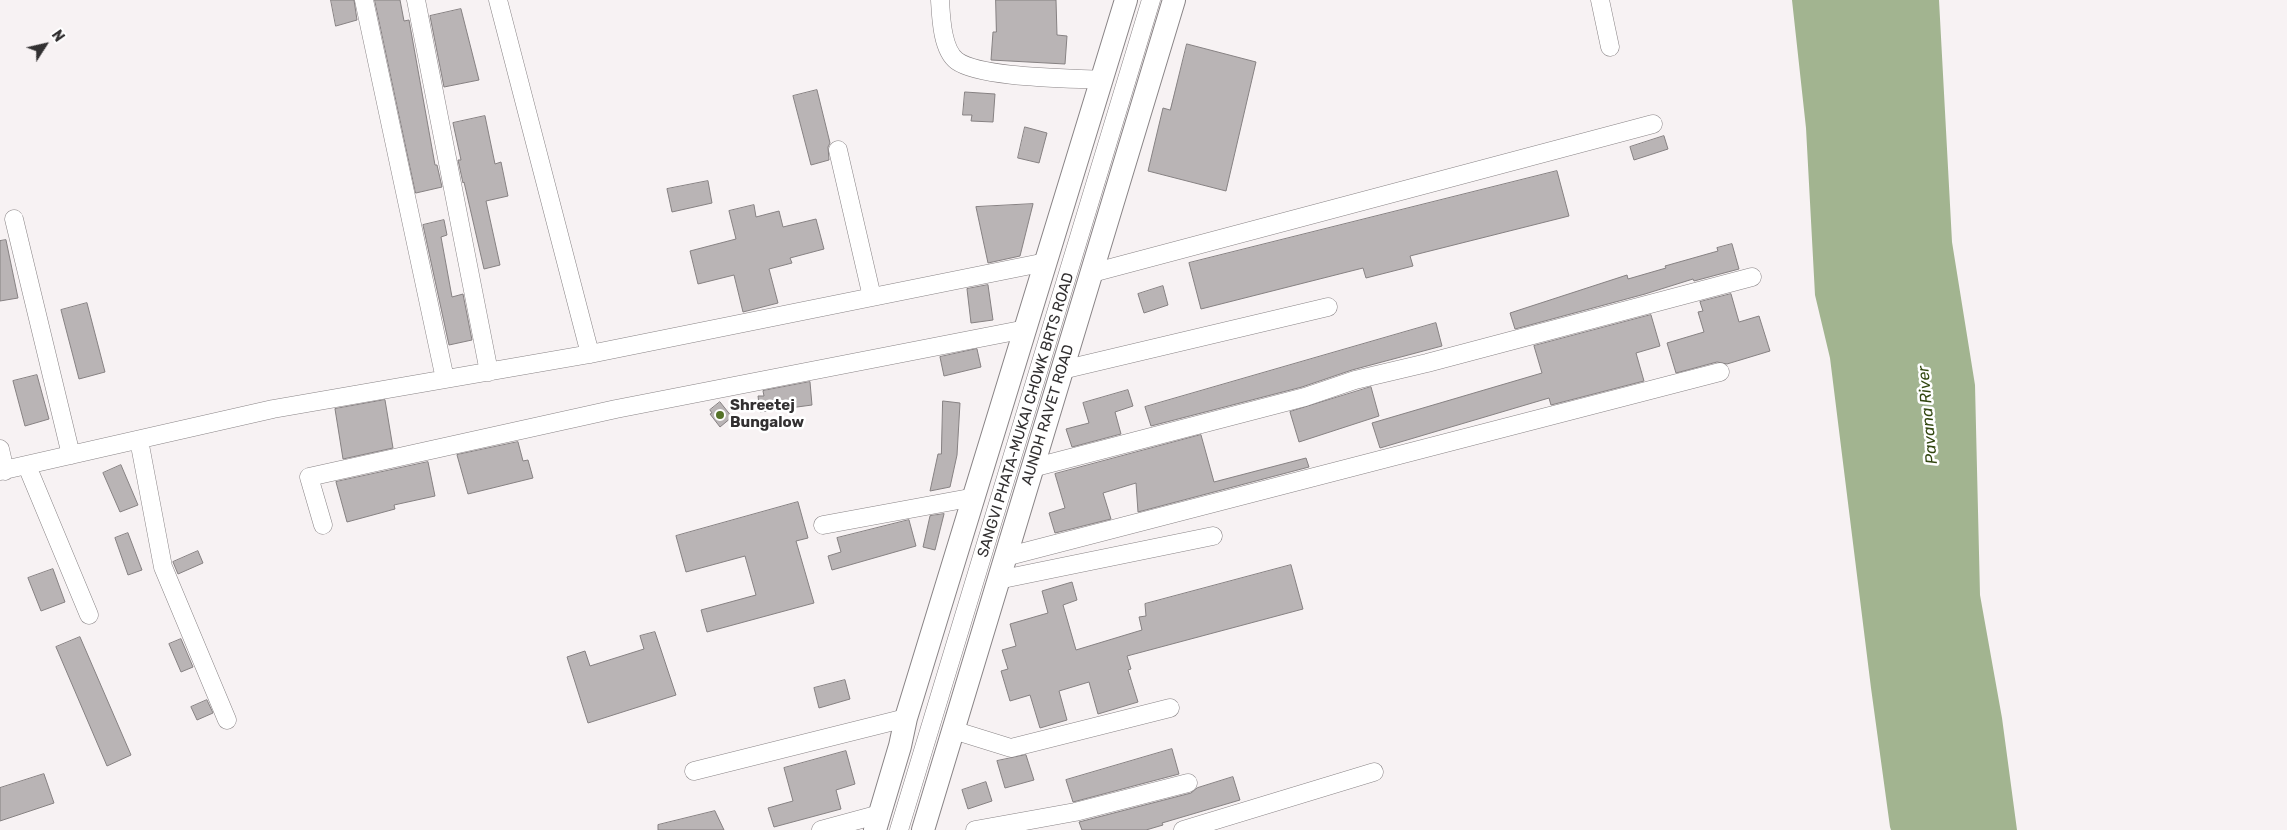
<!DOCTYPE html>
<html>
<head>
<meta charset="utf-8">
<style>
	body { margin:0 }
	#map { position:relative; width:2287px; height:830px; overflow:hidden; background:#f7f2f3; font-family:Rubik,sans-serif }
	canvas { display:block }
	.north { position:absolute; left:20px; top:20px; width:50px; height:50px; -webkit-text-stroke:4px #fff; paint-order:stroke; rotate:55deg; font-size:14px; font-weight:700; line-height:20px; text-align:center; color:#323031 }
	.north::after { content:''; display:block; margin:auto; width:18px; height:22px; background:#323031; clip-path:polygon(50% 0,100% 100%,50% 72%,0 100%) }
</style>
</head>
<body>
<div id="map">
<canvas width="2287" height="830"></canvas>
<div class="north">N</div>
</div>
<script>
const context = document.querySelector('canvas').getContext('2d');
context.lineJoin = 'round';
function paint(path, color) { context.fillStyle = color; context.fill(path, 'evenodd'); }
function strokePath(path, color, width, dash) { context.strokeStyle = color; context.lineWidth = width; context.lineCap = dash ? 'butt' : 'round'; context.setLineDash(dash || []); context.stroke(path); }
function write(font, color, halo, rows, align = 'center') {
  context.font = font + ' Rubik,sans-serif'; context.lineWidth = 5; context.setLineDash([]); context.textBaseline = 'middle'; context.strokeStyle = halo; context.fillStyle = color; for (const [text, x, y, turn = 0] of rows) {
    context.save(); context.translate(x, y); context.rotate((+turn || 0) * Math.PI / 180); context.textAlign = isNaN(turn) ? turn : align; if (halo) context.strokeText(text, 0, 0); context.fillText(text, 0, 0); context.restore();
  }
}
paint(new Path2D(`
	M1792,0H1939L1952,242L1975,385L1980,595L2002,718L2017,830H1891L1890,827L1871,688L1830,358L1815,295L1806,128Z`), '#a2b490');
const building = new Path2D(`
	M331,0H354L357,20L336,26Z
	M375,0H400L404,21L409,20L435,165H437L442,187L416,193Z
	M996,0H1056L1057,35L1067,36L1065,64L991,60L993,32H996Z
	M461,9L479,80L444,87L430,16Z
	M1187,44L1256,62L1226,191L1148,171L1163,108L1170,110Z
	M817,90L830,143L828,147L829,160L811,165L793,96Z
	M965,92L995,94L993,122L971,121L972,115H963Z
	M485,116L495,164L501,162L508,196L486,201L500,265L484,269L464,182L463,183L458,160H461L453,123Z
	M1025,127L1047,133L1039,163L1018,158Z
	M1664,136L1668,149L1634,160L1630,147Z
	M1557,171L1569,216L1410,256L1413,266L1366,278L1363,268L1201,309L1189,263Z
	M708,181L712,203L672,212L667,189Z
	M1033,204L1020,256L988,263L976,207Z
	M754,205L756,217L779,211L783,227L816,219L824,249L790,258L792,263L769,269L778,303L743,312L734,275L698,284L690,251L736,239L729,211Z
	M444,220L447,235L441,237L452,297L463,294L472,340L449,345L423,225Z
	M6,240L18,298L0,301V241Z
	M1732,244L1739,269L1694,281L1693,279L1645,294L1515,329L1510,313L1627,275L1628,279L1666,268L1665,266L1718,251L1717,248Z
	M988,285L993,320L971,323L967,289Z
	M1163,286L1168,305L1144,313L1138,294Z
	M1731,294L1739,322L1759,316L1770,351L1727,364L1717,362L1676,373L1667,343L1704,332L1698,312L1703,311L1700,302Z
	M87,303L105,372L79,379L61,310Z
	M1651,315L1660,346L1636,353L1644,381L1551,405L1549,398L1380,448L1372,423L1542,373L1534,346Z
	M1436,323L1442,346L1352,370L1302,387L1151,426L1145,407Z
	M977,349L981,367L944,376L940,357Z
	M37,375L49,419L25,426L13,381Z
	M810,382L812,405L760,412L758,396H764L763,391Z
	M1371,387L1379,416L1299,442L1290,412Z
	M1128,390L1133,406L1115,412L1121,434L1072,447L1066,429L1089,423L1083,403Z
	M385,400L393,448L343,459L335,409Z
	M943,401L960,403L957,455L950,487L930,491L938,454H941Z
	M720,402L732,417L720,427L710,414L712,413L710,410Z
	M1201,435L1214,482L1306,458L1309,467L1138,512L1136,483L1103,493L1111,519L1055,533L1049,513L1065,508L1055,474Z
	M518,442L523,461L528,460L533,478L468,494L457,455Z
	M428,462L435,496L394,505L395,509L347,522L336,482Z
	M121,465L138,505L120,512L103,473Z
	M798,502L808,538L796,541L814,603L707,632L701,610L756,595L745,556L686,572L676,536Z
	M944,514L935,550L923,547L930,516Z
	M909,520L916,546L832,570L828,556L841,552L837,538Z
	M128,533L142,570L128,575L115,538Z
	M198,551L203,563L178,574L173,562Z
	M1291,565L1303,609L1127,656L1131,669L1128,670L1138,702L1098,714L1089,682L1059,691L1067,720L1040,728L1030,695L1010,701L1001,671L1008,669L1002,650L1016,646L1010,624L1048,613L1042,591L1072,582L1077,600L1063,605L1076,650L1142,630L1139,617L1146,616L1145,604Z
	M53,569L65,602L41,611L28,578Z
	M655,632L676,695L588,723L567,657L585,651L590,666L644,649L640,636Z
	M80,637L131,755L107,766L56,647Z
	M181,639L193,667L181,672L169,644Z
	M845,680L850,699L819,708L814,688Z
	M207,700L213,713L197,720L191,707Z
	M1172,749L1179,774L1073,802L1066,780Z
	M846,751L855,784L836,790L841,809L774,827L768,808L793,801L784,768Z
	M1026,755L1034,780L1005,788L997,761Z
	M44,774L54,803L0,821V788Z
	M1233,777L1240,800L1162,823L1163,825L1146,830H1082L1079,822L1191,793L1197,788Z
	M986,782L992,801L968,809L962,790Z
	M715,811L724,830H658V825Z`);
paint(building, '#b9b4b5');
strokePath(building, '#868182', 1);
const minor = new Path2D(`
	M364,0L445,379
	M416,0L489,372
	M498,0L590,354
	M940,0C941,17 942,50 957,61C981,78 1069,78 1102,80
	M1600,0L1610,47
	M838,150L872,297
	M14,219L71,455
	M1092,273L1653,124
	M1062,370L1328,307
	M139,440L163,567L227,720
	M0,449L5,471
	M27,466L89,615
	M1032,468L1305,397L1355,380L1427,363L1752,277
	M0,471L273,409L590,354L1046,262
	M323,525L309,477L616,409L1026,329
	M823,525L975,497
	M1005,557L1720,372
	M998,580L1213,536
	M953,730L1011,748L1170,708
	M694,771L906,718
	M821,830L880,814
	M899,830L1151,0
	M975,830L1075,812L1188,783
	M1183,830L1374,772`);
const major = new Path2D(`
	M875,830L900,746L906,718L1126,0
	M923,830L1174,0`);
strokePath(minor, '#898486', 19);
strokePath(major, '#898486', 24);
strokePath(minor, '#fff', 18);
strokePath(major, '#fff', 22);
for (const [x, y, r, color] of [
	[720,415,5,"#547228"]
]) { const dot = new Path2D(); dot.arc(x, y, r, 0, 2 * Math.PI); context.fillStyle = color; context.fill(dot); strokePath(dot, '#fff', 2); }
write('bold 15px', '#323031', '#fff', [
	["Shreetej",730,406],
	["Bungalow",730,423]
], 'left');
write('15px', '#323031', '#fff', [
	["SANGVI PHATA-MUKAI CHOWK BRTS ROAD",1026,415,-73],
	["AUNDH RAVET ROAD",1048,415,-73]
]);
write('italic 16px', '#324710', '#fff', [
	["Pavana River",1928,415,-95]
]);
</script>
</body>
</html>
